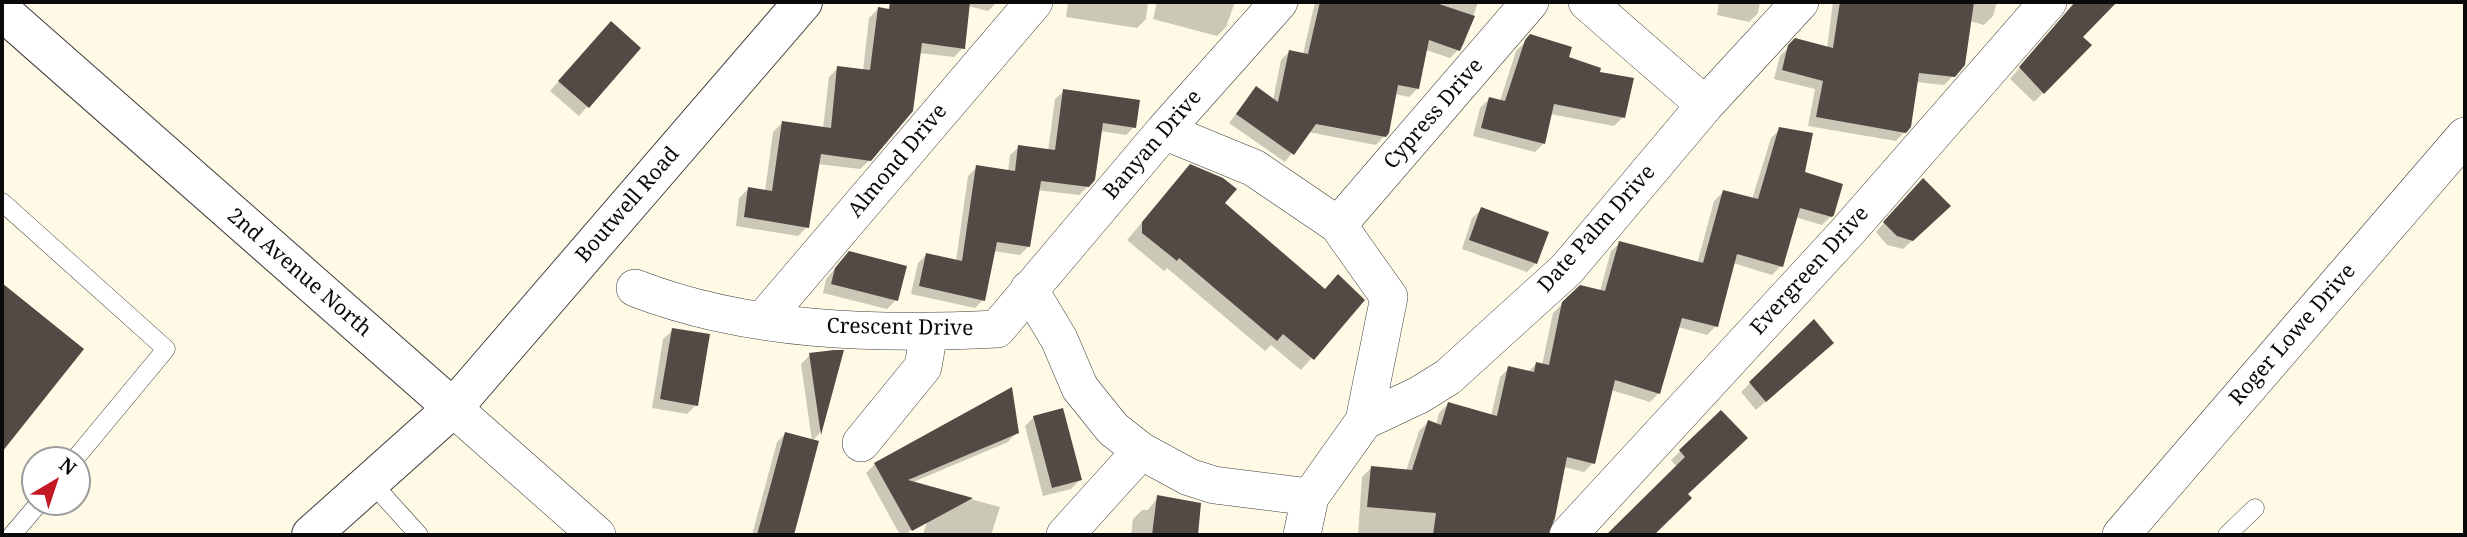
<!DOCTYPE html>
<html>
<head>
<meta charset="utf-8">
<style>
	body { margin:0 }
	#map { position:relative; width:2467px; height:537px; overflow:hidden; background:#fffae6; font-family:"Noto Serif",serif }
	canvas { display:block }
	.frame { position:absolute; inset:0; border:4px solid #0a0a0a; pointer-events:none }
	.north { position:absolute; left:21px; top:446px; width:70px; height:70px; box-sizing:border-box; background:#fff; border:2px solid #9d9d9d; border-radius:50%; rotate:39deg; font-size:19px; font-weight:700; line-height:28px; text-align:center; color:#0a0a0a }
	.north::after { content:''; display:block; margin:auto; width:24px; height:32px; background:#c31925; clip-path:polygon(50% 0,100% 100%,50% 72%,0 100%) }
</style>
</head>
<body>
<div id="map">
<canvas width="2467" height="537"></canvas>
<div class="frame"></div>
<div class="north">N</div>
</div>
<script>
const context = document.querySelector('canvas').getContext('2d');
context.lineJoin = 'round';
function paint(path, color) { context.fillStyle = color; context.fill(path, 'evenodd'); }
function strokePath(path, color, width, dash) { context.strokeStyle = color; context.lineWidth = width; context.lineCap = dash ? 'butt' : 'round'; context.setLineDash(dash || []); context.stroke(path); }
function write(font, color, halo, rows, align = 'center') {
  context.font = font + ' "Noto Serif",serif'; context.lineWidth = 7; context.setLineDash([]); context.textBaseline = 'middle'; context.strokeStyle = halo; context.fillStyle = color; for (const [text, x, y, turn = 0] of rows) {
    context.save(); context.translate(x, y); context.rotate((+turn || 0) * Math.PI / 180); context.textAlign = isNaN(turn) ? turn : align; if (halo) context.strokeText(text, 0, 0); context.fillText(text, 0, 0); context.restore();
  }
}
paint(new Path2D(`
	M919,2H997L988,11L968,6L963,48L954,57L919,53L870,160L860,169L818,164L807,227L798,236L736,226L739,198L748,189L765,191L773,132L782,123L823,128L829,77L838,68L863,71L869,18L878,9L916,13Z
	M1068,2H1148L1146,19L1137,28L1066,17Z
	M1157,2H1235L1226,27L1217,36L1153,19Z
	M1315,2H1478L1464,44L1450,58L1426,50L1418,88L1409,97L1395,94L1388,132L1376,145L1308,132L1285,162L1229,123L1256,88L1273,100L1281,60L1289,52L1303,54Z
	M1719,2H1760L1758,13L1749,22L1717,15Z
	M1833,2H1997L1993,16L1984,25L1970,21L1953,76L1944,85L1916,82L1910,126L1896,141L1808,126L1815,89L1774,79L1780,56L1796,40L1827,48Z
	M2077,2H2115L2081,37L2090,45L2034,102L2010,79Z
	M602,33L639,48L579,116L550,91Z
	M1531,36L1566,58L1598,73L1623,117L1614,126L1550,114L1544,143L1535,152L1473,136L1480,108L1489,99L1500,101L1516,51Z
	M1064,91L1134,127L1126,135L1100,131L1088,186L1079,195L1037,190L1029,246L1020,255L993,251L983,300L975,308L911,294L918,263L926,255L956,261L968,176L977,167L1008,171L1010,155L1019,147L1048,151L1055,99Z
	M1780,129L1803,173L1833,214L1822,225L1795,217L1781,266L1772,275L1733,263L1716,326L1707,335L1678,327L1659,393L1650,402L1611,390L1593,463L1584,472L1564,467L1494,506L1490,535H1358L1362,477L1371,468L1406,471L1419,431L1428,422L1436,425L1439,413L1448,404L1491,416L1500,377L1509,368L1528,372L1536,364L1542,365L1553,313L1563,303L1600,291L1611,251L1620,243L1697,264L1714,201L1723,192L1752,199L1771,138Z
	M1190,166L1223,204L1324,290L1363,300L1301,370L1271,345L1265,351L1167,268L1164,271L1127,240Z
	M1914,189L1940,215L1903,249L1887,245L1876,232Z
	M1482,209L1536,263L1527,272L1462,249L1472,218Z
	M840,263L896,300L887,309L823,293L826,279Z
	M10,292L82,349L2,449V300Z
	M1814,321L1823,352L1756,410L1741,392Z
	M673,330L696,405L687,414L652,408L663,339Z
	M841,352L819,434L812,441L817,442L792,535H752L777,442L785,434L812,441L801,364L810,355Z
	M1721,412L1686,494L1690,498L1652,535H1619L1677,467L1671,460Z
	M1034,417L1080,480L1071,489L1043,496L1025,426Z
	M1017,432L1008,442L911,483L1000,507L991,535H923L931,508L906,535H900L866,473L875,464Z
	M1158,497L1199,504L1196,535H1131L1133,519L1142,510H1148Z`), '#0003');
paint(new Path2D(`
	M890,2H970L965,49L922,43L913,111L871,161L821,154L809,228L744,217L748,187L772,191L782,121L831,128L837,66L870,70L878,7L889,9Z
	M1320,2H1433L1475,16L1460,51L1429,40L1419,89L1398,85L1389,133L1386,137L1316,124L1294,155L1236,114L1256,86L1278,102L1289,50L1308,54Z
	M1840,2H1974L1965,65L1955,77L1919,73L1911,127L1906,133L1816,117L1823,81L1782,70L1788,45L1795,38L1833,48Z
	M2075,2H2117L2083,37L2092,45L2044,94L2019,67Z
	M611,21L641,48L589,108L558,81Z
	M1530,34L1572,47L1569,57L1601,68L1600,72L1634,78L1625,118L1554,104L1545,144L1481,128L1489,97L1505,101L1525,40Z
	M1063,89L1140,100L1136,128L1103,123L1095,180L1089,187L1041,181L1030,247L997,242L985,301L919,286L926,253L962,261L976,165L1015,171L1018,145L1055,150Z
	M1779,127L1813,133L1805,172L1843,184L1834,215L1832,217L1800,208L1783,267L1737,254L1718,327L1682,318L1660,394L1615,380L1595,464L1567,457L1555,518L1548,535H1433L1436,513L1367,507L1371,466L1412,470L1428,420L1441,425L1448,402L1497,416L1508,366L1534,372L1536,362L1549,365L1562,302L1580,285L1605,291L1619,241L1703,263L1723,190L1758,199Z
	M1190,164L1223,178L1237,189L1225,203L1325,289L1338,274L1365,300L1314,360L1283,334L1277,341L1179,258L1177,261L1142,233V222Z
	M1923,178L1951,206L1913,241L1897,236L1883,222Z
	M1481,207L1549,232L1537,264L1469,240Z
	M849,251L907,266L898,301L831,284L835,268Z
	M2,283L84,349L2,452Z
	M1814,319L1834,343L1766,402L1749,382Z
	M672,328L710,334L698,406L660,399Z
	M834,350H844L821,435L809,353Z
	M1012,387L1019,433L908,480L973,498L912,531L874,463Z
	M1063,408L1082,480L1052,488L1033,416Z
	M1721,410L1748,438L1688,494L1692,498L1654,535H1606L1685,457L1679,450Z
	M785,432L819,441L794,535H757Z
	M1157,495L1201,503L1198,535H1152Z`), '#534a45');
const service = new Path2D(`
	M2,202L166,349L74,460
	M371,482L419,535
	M12,535L40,502
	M2227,535L2255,508`);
const minor = new Path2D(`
	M1587,2L1705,105
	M1164,131L1254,168L1338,225L1389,297L1364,421L1310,497L1302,535
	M1338,225L1530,2
	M635,288C748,332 877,335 997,329L1164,131L1279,2
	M1029,289L1059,339L1080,388L1113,429L1141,451L1189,477L1214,485L1310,497
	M763,320L1034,2
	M453,408L597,535
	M1364,421L1419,395L1448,377L1567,269L1705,105L1800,2
	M861,443L923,367L929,332
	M1065,535L1141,451
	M1568,535L1848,231L2048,2
	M2121,535L2465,136`);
const tertiary = new Path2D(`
	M2,11L453,408
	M311,535L453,408L803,2`);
strokePath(service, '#3d3d3d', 19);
strokePath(minor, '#3d3d3d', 38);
strokePath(tertiary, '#3d3d3d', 40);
strokePath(service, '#fff', 18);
strokePath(minor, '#fff', 37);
strokePath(tertiary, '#fff', 38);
write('21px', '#0a0a0a', '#fff', [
	["Cypress Drive",1434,114,-49],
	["Banyan Drive",1153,145,-49],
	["Almond Drive",898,161,-50],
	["Boutwell Road",628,205,-49],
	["Date Palm Drive",1597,229,-48],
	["Evergreen Drive",1810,271,-48],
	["2nd Avenue North",299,273,41],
	["Crescent Drive",900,328,1],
	["Roger Lowe Drive",2293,335,-49]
]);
</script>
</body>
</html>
